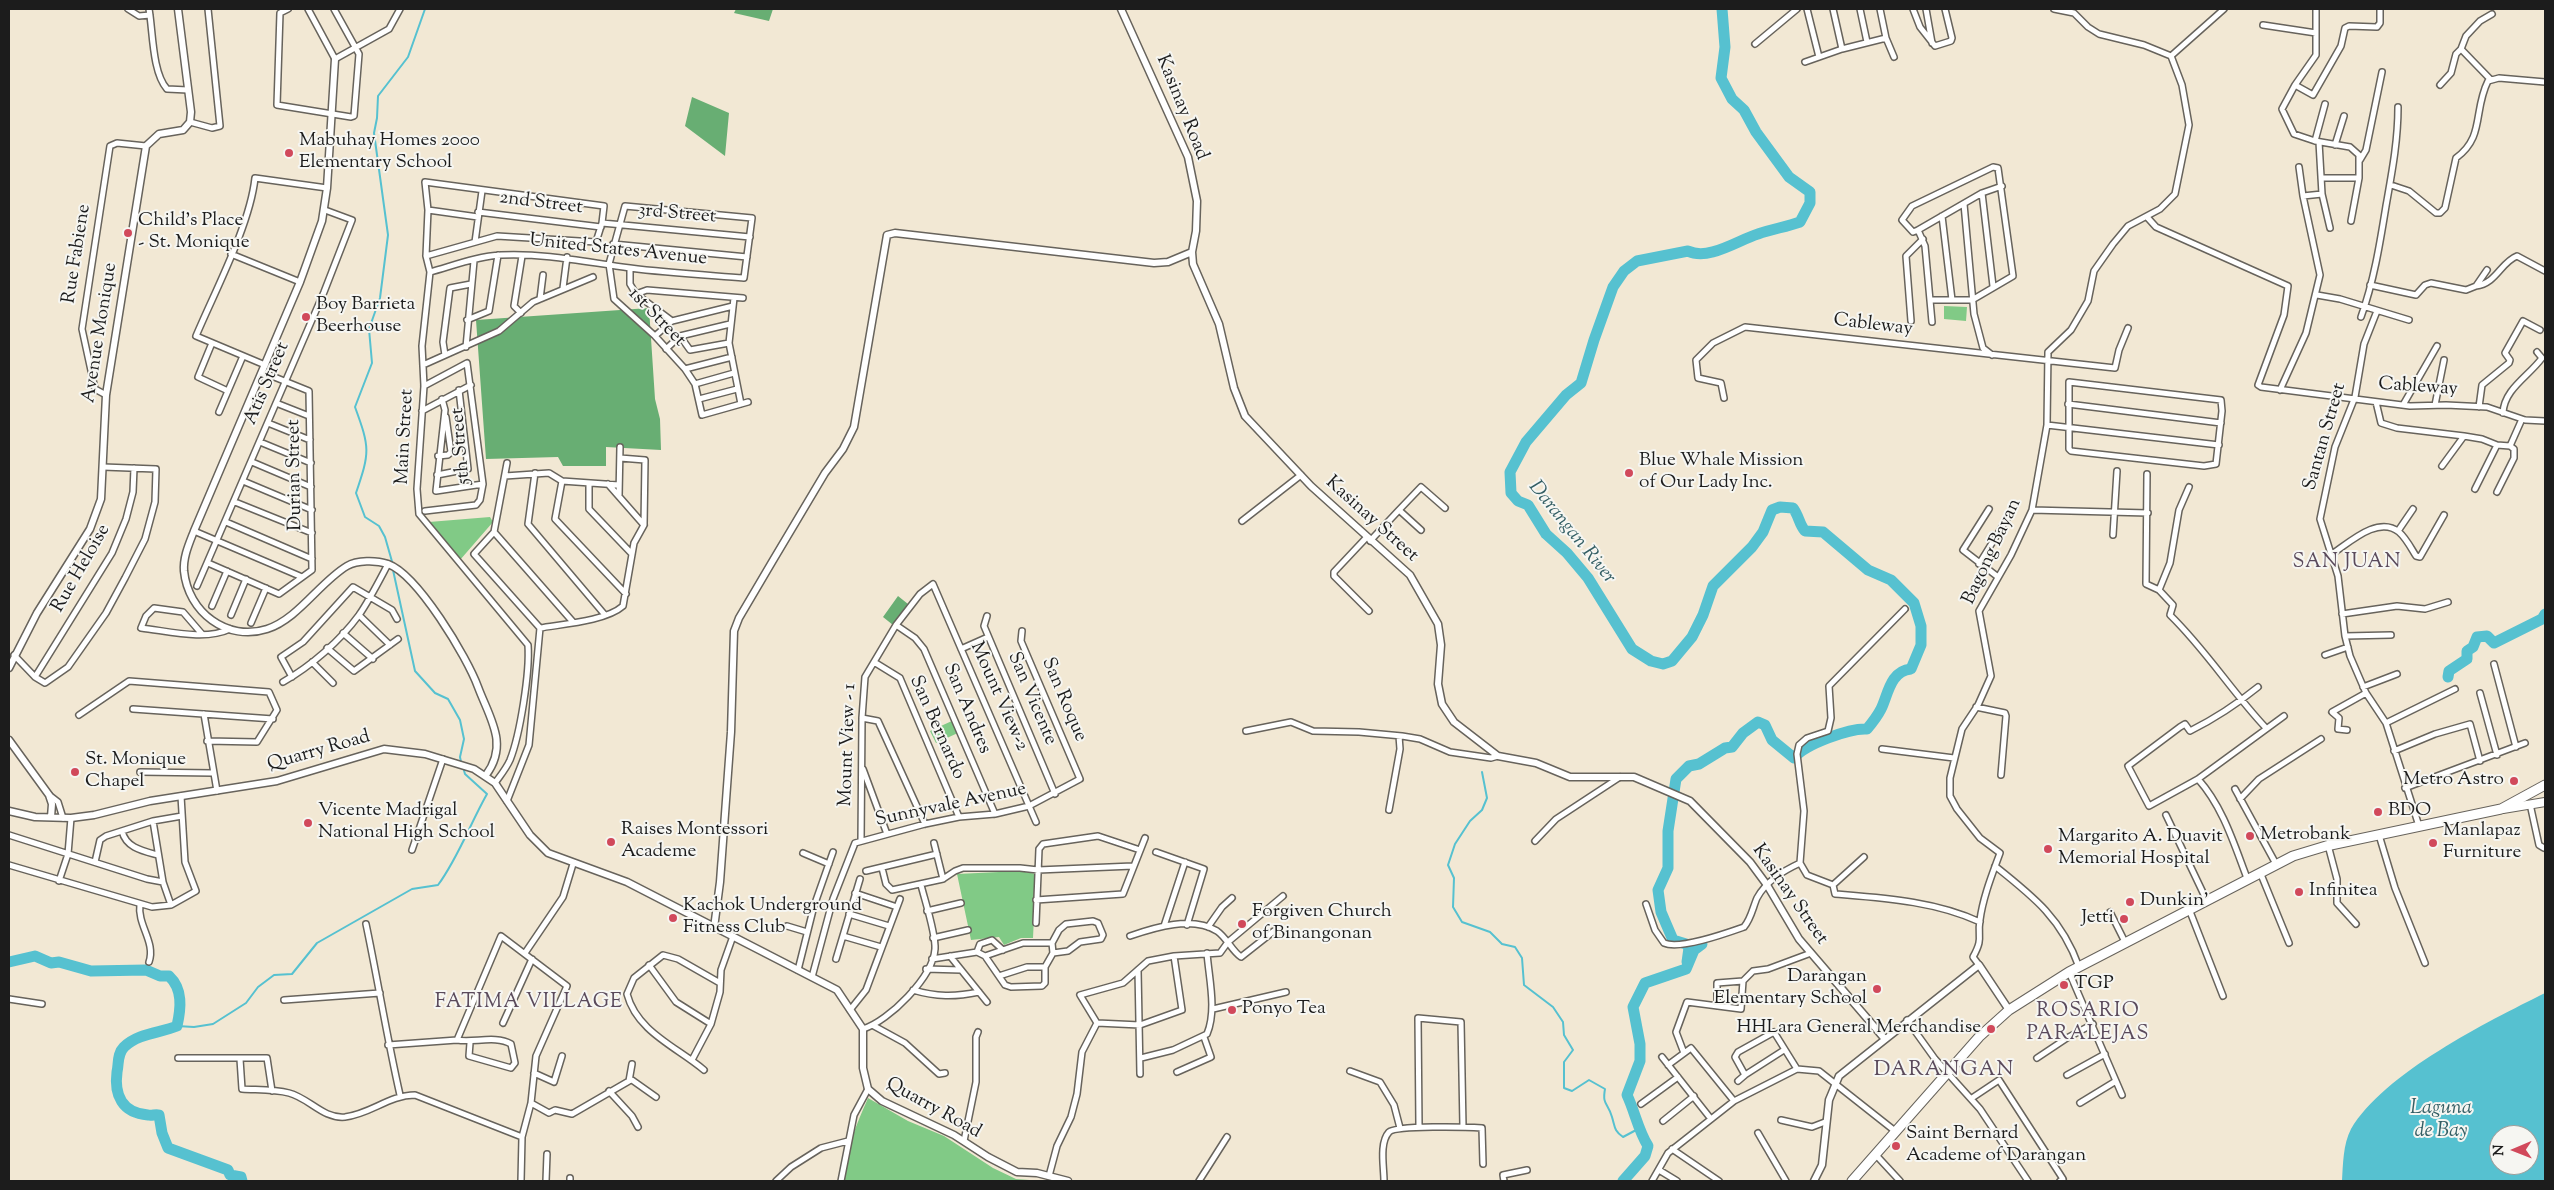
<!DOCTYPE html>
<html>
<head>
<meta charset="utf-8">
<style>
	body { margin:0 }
	#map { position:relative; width:2554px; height:1190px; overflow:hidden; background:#f2e8d4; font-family:"Sorts Mill Goudy",serif }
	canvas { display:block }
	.frame { position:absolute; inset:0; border:10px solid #1c1c1c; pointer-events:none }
	.north { position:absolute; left:2489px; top:1125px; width:50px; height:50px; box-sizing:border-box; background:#f6f6f2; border:1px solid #9f9f9c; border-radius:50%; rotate:269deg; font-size:14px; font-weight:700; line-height:20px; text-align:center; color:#1c1c1c }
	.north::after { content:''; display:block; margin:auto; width:18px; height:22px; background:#d1495b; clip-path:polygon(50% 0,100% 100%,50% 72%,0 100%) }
</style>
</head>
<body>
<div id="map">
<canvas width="2554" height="1190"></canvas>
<div class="frame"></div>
<div class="north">N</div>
</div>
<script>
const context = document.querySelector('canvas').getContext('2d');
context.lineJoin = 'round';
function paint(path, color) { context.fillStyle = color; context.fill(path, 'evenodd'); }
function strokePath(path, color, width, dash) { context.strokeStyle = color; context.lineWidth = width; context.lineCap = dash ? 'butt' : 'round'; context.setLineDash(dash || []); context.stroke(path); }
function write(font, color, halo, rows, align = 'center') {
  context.font = font + ' "Sorts Mill Goudy",serif'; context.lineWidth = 4; context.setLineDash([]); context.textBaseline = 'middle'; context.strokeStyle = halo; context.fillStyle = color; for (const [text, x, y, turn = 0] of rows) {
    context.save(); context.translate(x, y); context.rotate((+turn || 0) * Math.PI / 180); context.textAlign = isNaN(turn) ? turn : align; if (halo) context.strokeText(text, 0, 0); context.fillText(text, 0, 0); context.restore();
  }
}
paint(new Path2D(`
	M1944,306L1967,307L1966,321L1944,319Z
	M490,517L493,522L460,560L429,522Z
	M954,720L960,732L936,743L930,731Z
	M1020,871L1036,874L1033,938H1021L1004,945L999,937L971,940L957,874Z
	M868,1098L908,1121L944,1136L993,1168L1016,1179L1043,1181H844C844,1152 857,1124 868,1098Z`), '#81ca86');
paint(new Path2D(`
	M736,9H773L769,21L734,13Z
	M692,97L729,113L725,156L685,126Z
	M649,308L655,399L660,419L661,450L606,447V466H563L558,457L486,459L476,320Z
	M898,596L908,604L893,625L883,617Z`), '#68ae73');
paint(new Path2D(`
	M2545,993V1181H2342C2343,1165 2343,1144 2351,1129C2384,1073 2487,1022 2545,993ZM2499,1135H2529V1165H2499Z`), '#56c1d0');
strokePath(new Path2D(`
	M393,565L385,537L379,526L365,517L356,493C370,452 370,448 355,407L372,363L369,329L380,298L388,235L374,133L377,118L378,96L408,57L425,9
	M393,570L415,671L435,693L448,699L460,720L464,739L460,757L461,762
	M1482,772L1487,798L1482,810L1470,821L1455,844L1448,865L1454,878L1453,907L1462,922L1490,932L1502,944L1515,947L1522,958L1524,985L1553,1007L1563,1022L1564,1035L1573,1050L1564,1062V1088L1572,1091L1589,1080L1605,1089C1602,1105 1608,1103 1612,1117C1615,1127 1614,1131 1623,1137L1638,1129
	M177,1026L194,1027L213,1024L246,1003L258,987L274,975L292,974L317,943L412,889L438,885C458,858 470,824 487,794L465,774L463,767`), '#56c1d0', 2);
strokePath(new Path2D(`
	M2448,677L2449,671L2467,659V651L2473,647L2477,637L2487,636L2494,643L2542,619L2545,614
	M9,962L35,956L51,963L59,962L91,971L146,970L160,976H169C183,989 181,1008 177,1026C160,1033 139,1033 124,1047C117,1054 119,1063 117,1072C114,1095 122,1113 148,1115C152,1116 155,1114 159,1115L162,1133L168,1148L228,1170L230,1175L241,1177L242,1181
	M1687,962L1689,948L1686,944L1673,940L1661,912L1658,890L1668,868V831L1676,779L1689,766L1699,764L1725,748L1732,747L1743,733L1758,722L1765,725L1772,740L1794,758C1805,744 1850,728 1867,729C1872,723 1877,717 1881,709C1888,695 1890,671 1911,669L1921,645V626L1914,603L1891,580L1868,570L1823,532L1805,531C1799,524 1799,516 1793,508L1780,507L1772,510L1763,532L1752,547L1713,586L1703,615L1692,637L1672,661L1663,664L1651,661L1632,649L1588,578L1567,553L1546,534L1528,505L1518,501L1511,493L1510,472L1526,442L1566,395L1581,383L1594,340L1613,287L1624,271L1637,261L1688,251C1709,261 1738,240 1758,234C1772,229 1786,227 1800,222L1810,203V192L1789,177L1756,132L1744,110L1732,99L1721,78L1725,47L1722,9
	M1623,1181L1645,1156L1648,1146C1638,1130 1635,1112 1627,1095L1640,1061V1044L1633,1007L1645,983L1686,969L1694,950L1702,944`), '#56c1d0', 11);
const minor = new Path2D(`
	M128,9L139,16L150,15
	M149,9C153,31 152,72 167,89L188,90
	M288,9L280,13L277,105L351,117L354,116L359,54L334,9
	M308,9L335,59L389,29L400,9
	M1807,9L1819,57
	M1833,9L1842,49
	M1860,9L1867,42
	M1880,9L1886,38L1894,57
	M1913,9L1920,27L1935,46L1951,41L1952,38L1945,9
	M1926,9L1932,43
	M2054,9L2074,13L2088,27L2099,34L2144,45L2171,56
	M2316,9V55L2295,85L2282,109L2294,134L2315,141L2350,147L2359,155V178L2351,221
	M2263,25L2316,33
	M1755,44L1797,9
	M2461,49L2491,80
	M2171,56L2224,9
	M1805,62L1842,49L1886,38
	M2295,85L2313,95L2341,46L2345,28L2349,26L2377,27L2380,23V9
	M2440,85L2451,73L2456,54L2461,49L2466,36L2480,21L2492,14
	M190,122L212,128L220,126L208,9
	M2315,141L2325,104
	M2319,142L2322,194L2330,228
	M2335,145L2344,116
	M2360,160L2366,150L2382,72
	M2321,178H2359
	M2391,185L2409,191L2436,213H2440L2445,208L2456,158C2485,137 2473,111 2488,81L2499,78L2545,82
	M1982,193L1993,286
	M2303,196L2322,194
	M1964,204L1974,314L1983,348L1992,355
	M428,210L478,217
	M478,212L601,227
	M1942,216L1952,300
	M2147,217L2156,227L2288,286L2284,315L2258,385L2261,387L2410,406L2446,405L2487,407L2525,420L2545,421
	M602,223L750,237
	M1918,230L1913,232L1902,220L1912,206L1993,167L1998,168L2013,276L1972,300H1931
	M475,242L482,191
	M613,244L747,257
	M231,254L300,282
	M426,256L497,236L596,242L602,223L604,206L425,182L428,210L426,256L430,272L422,346L424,386L417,489L419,514L528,645C530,672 520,735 510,760C506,769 500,776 495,783
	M630,268V284L636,294L672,321
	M430,272C452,266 478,256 501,255C547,253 585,262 630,268C668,273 706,275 744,278L752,218L625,206L609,264L614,299L655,336L685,369L695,384L702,415L748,402
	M2370,285L2416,295L2425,285L2431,283L2466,290L2476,286L2487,270
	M2476,286C2496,284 2501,262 2517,256L2545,271
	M563,288L567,257
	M636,294L647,290L743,298
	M2317,295L2340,299L2409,320
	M734,298L729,343L741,404
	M540,299L543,275
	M2377,311L2364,344L2355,397L2335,447L2320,519L2338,576L2345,636L2350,656L2366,693L2386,723L2419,826
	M521,313L514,306L522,256
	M2361,317C2374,281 2380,243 2386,206C2392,172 2398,141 2398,107
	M467,320L489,311L498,255
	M1911,321L1906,256L1923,239
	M1932,322L1925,246L1918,230L1982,193L2002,186
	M655,336L672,321L733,306
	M680,336L690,350L729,343
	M212,343L198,377L228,391
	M466,347L474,261
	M666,349L680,336L730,324
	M445,355L443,342L450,288L471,284
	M265,365L196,336C215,291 250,225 255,178L327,188
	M423,365L499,331L533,302L593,277
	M685,369L732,357
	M2069,382L2221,400L2222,411L2216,464L2204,466L2071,451L2069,449Z
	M695,384L734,373
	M424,386L467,363L483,484L480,500L476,505L425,511
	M2280,390L2306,333L2320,275L2303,196L2299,167
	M106,395L95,389L82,329L110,146L117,143L146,146
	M1724,398L1721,383L1698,378L1696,360L1713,343L1745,327L2115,368L2119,350L2128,328
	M442,399L445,410L436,491L483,484
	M699,399L737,389
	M2376,402L2381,423L2397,428L2464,436
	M276,403L309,416
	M2068,404L2221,423
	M2403,405L2437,346
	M2435,405L2444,360
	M2479,407L2482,385L2509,363L2510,360L2505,353L2523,321L2540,330
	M422,411L471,385
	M219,412L243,356
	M2503,413C2504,389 2529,376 2542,358L2537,352
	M268,423L310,440
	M2047,425L2219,445
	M260,442L311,463
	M438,456L448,455L451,452L446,417
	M252,462L311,487
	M2442,466L2464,436L2482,439L2497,445
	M535,473L528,524L605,615
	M2147,474L2146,584L2159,590L2173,605L2170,615C2206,650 2232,692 2266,728
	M437,475L468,469L459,390
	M505,476L549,473L562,481L619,485
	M243,481L312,510
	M562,481L555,519L626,594
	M589,483V509L632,554
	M608,484L644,525
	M2475,489L2497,445L2510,446L2522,419
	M2497,492L2514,458V449L2510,446
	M619,496L620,447
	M235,502L312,533
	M1989,509L1963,550L1998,577
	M1399,510L1421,487L1445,508
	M2032,510L2148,513
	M1242,521L1301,475
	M226,522L312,559
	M194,531L302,577
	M2398,531L2413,509
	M494,532L573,622
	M2113,535L2117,471
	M1366,538L1334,572V576L1369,611
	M1370,541L1399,510L1421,530
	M2332,554C2349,543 2378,515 2399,532C2406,538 2411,548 2416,556L2420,557L2444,515
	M208,563L279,594L312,570L309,391L262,372
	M1979,564L2010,514
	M197,586L324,292L352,220L325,210
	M2159,590L2170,563L2179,510L2189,487
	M212,606L227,571
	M2342,614L2397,606L2425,609L2448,602
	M231,615L246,579
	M359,615L390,645
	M987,616L984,626L1055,794
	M251,623L266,588
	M896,625L915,638L924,649L995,814
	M540,628C563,624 606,621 623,606L634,543L644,525L645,460L620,458
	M343,633L373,659
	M202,634L183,612L154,608L146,616L141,628C168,631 205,641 230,629
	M2345,636L2391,635
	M327,648L354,671L398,639
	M961,649L988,637
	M14,655L35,677L45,683L68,667L106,613L125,578L145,539L155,502L156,469L103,467
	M2325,655L2348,647
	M312,662L333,683
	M874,662L900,678L959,817
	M2494,664L2516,747
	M35,677L112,553L126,519L133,492L134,468
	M292,677L281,657L303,642L353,587L392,610L397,619
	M283,682C311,666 340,641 359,615C370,599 379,581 388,564
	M2258,687C2237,704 2214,719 2190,731L2185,724L2180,727L2128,766L2149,806L2198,779L2284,716
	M2363,687L2397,674
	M2480,693L2497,755
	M1976,707L2005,713L2006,716L2001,775
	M133,709L273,719
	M204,714L217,791
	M79,715L129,681L269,692L277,710L257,742L207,741
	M862,718L878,721L925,824
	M2386,723L2455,689
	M2347,730L2338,729L2339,718L2332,712L2366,693
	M1246,731L1291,722L1313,731L1359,732L1402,736L1420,739L1450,752L1491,758L1498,756
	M1882,749L1954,758
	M2394,751L2435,734L2470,724L2480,761
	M863,769L887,834
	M140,772L213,773
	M2198,779C2223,807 2234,844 2247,878
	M2405,788L2525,743
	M2235,789L2276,864
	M49,795L58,802L63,818
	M2240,799L2259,779L2321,739
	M507,801L529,745L540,628L474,554L494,532L507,463
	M2530,804L2539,845L2544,848
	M1389,810L1400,749L1399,736
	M2166,815L2206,899
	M153,821L163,882L171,905
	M122,831C126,848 143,851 158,855
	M9,835L147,879L163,882
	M2379,835L2395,888L2425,963
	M861,841L862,718L865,677L896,625L920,594L933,584L1036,822
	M1535,841L1556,819L1620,777
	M934,843L943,879
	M2328,845L2337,879V903L2356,924
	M412,850L443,759
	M1156,852L1204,869L1187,925
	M803,853L829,864
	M95,862L100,840L106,836L153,821L182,816
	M9,865L152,907L171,905L196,891L185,862L181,796
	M1995,866C2034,897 2062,919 2079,967
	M882,868L886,884L892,890L943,879L955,871L963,868H1020L1038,870L1133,866
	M866,871L937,854
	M2260,872L2289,943
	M59,881L68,854L71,818
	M1833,885L1807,875L1800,863L1804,811L1797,754L1799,745L1807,738L1828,731L1831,718L1829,686L1905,609
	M1833,885L1835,894C1883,898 1935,901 1980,922
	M1833,885L1864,857
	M855,893L897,907
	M1036,900L1123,894L1145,838
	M140,904C137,925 156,942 149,962
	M1646,904L1655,930L1664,943C1680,950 1727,933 1744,927C1751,919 1753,907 1757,898C1766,881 1783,871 1800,863
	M2189,909L2223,996
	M927,911L961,903
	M2110,912L2125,942
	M849,914L889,926
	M1036,923L1039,849L1043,844L1098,836L1140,850
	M366,924C378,981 387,1038 400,1095
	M787,926L807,932
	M1164,926L1185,862
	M1208,927L1222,907L1232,898
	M843,936L881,947
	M1130,936C1156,927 1192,916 1217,931C1227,938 1232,951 1241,957L1274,931
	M933,938L968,930
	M977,952L980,944L992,940L1003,950
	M525,953L563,897L573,864
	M950,956L987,1002
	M985,956L1023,943H1052
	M836,959L860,879
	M932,959L977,952L985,956L1005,985L1011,987L1042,986L1045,983V967L1053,953L1052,943L1059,930L1066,924L1093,921L1098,923L1103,935L1101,939L1080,942L1068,951L1053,953
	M649,965L676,1002L711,1024
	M1979,965L1973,957C1984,937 1977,938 1980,920C1983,897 1992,875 2000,853L1980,838L1957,809L1950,796V778L1962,729L1978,705L1991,676L1979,611L2011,555L2032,510L2047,425L2048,352L2071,330L2088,301L2094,271L2113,244L2128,226L2160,209L2175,194L2189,125L2182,85L2171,56
	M926,969L961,970
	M798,970L814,906L833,852
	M1138,970L1140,1074
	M2069,972L2122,1095
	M999,976L1027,967H1045
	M812,977L833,899L855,843L925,824L959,817L995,814L1029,806L1080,779L1021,641L1022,631
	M913,990C936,997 955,997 979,992
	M9,999L42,1004
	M284,1000L380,993
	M1717,1006V983L1743,981L1753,971L1768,969L1811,953
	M1213,1009L1286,992
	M850,1010L866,990L900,899
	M1907,1020L1935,1059L1980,1109L2028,1181
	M503,1023L532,959
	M1097,1023L1140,1025L1182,1010L1174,956
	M874,1026L905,1043L939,1074L945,1073
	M863,1029C889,1021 933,977 935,949C936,934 925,901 921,885
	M457,1040C473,1043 496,1035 511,1044L515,1063L511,1068L469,1056L470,1043
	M388,1045L457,1040L501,936L567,986L536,1056L531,1103L522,1137L521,1181
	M1784,1050L1745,1075L1735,1057L1738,1052L1774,1032L1797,1069
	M1684,1053L1676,1032L1687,1002L1741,1009L1743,981
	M1662,1057L1711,1119
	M178,1058H267L272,1091
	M1141,1058L1173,1050L1207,1034C1217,1010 1209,979 1207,953
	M2037,1058L2067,1038L2093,1024
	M240,1059L242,1089C257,1090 274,1089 289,1093C309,1098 323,1119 345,1117C371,1114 389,1095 415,1095L522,1137
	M692,1060L711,1024L720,992L721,970L732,939
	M1668,1065L1691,1048L1734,1101
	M704,1070C677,1047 637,1032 627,994L634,978L663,955L678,959L720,983
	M1350,1071L1380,1082L1394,1105L1400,1128
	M1177,1072L1211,1057L1204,1037
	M534,1073L554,1082L562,1056
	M2067,1075L2105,1054
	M629,1081L632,1080L656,1097
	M1738,1081L1745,1075
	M609,1091L632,1116L638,1127
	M1972,1098L1999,1080L2063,1179L2060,1181
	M531,1103L549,1113L555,1110L572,1114L629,1081L632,1064
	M2080,1103L2116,1081
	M1641,1104L1678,1077
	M1781,1120L1812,1127L1825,1122
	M1663,1121L1694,1096
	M1419,1126L1418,1018L1461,1022L1463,1127
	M1758,1133L1786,1181
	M964,1141L976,1082V1037L978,1032
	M1672,1149L1719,1181
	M1875,1154L1900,1181
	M1659,1170L1677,1181
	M1049,1176L1057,1146L1071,1117L1077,1094L1082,1052L1097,1023L1080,995L1123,983L1148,961L1174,956L1220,953L1228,942L1283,896
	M546,1181L547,1154
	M570,1181V1178
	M776,1181L791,1167L821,1148L848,1141
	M841,1181L854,1115L868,1089
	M1199,1181L1227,1137
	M1384,1181C1384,1167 1379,1143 1389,1132C1396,1125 1468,1127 1482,1128L1483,1164
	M1504,1181L1503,1175L1527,1170
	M1652,1181L1668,1153L1734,1101L1797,1069L1819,1071L1895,1131`);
const tertiary = new Path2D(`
	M1121,9L1188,157L1197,201L1196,231L1192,252L1193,264L1219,324L1234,388L1245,416L1311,486L1410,575L1438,624L1441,645L1438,684L1442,704L1454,722L1498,756L1536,763L1570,777H1634L1690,801L1750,862L1767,885L1799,939L1884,1038
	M335,59L327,188L322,221L300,282L194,531C189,544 183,557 184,571C188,612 227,642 267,629C298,619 320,582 347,566C357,560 376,560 388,564C418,575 467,657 478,687C490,719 509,744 486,775
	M9,668L37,613L90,529L101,499L106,395L146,146L159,134L183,130L190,122L191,112L178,9
	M9,740L49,795L52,804L51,817
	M9,811L35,817L71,818L94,815L150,801L277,781L384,749L425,754L474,769L495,783L530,835L548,853L627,882L837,990L863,1029V1068L868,1089L882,1101L954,1135L988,1157L1017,1172L1037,1173L1068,1181
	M714,928L720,882L731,732L734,631L739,618L772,562L825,473L843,449L854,427L887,235L895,233L1154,263L1168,262L1192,252
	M1814,1181L1822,1165L1829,1100L1839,1076L1979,965L2009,1010`);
const secondary = new Path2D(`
	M2503,809L2545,802`);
const primary = new Path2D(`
	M1852,1181L1979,1037L2009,1010L2069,972L2293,856L2326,846L2501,809L2545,785`);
strokePath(minor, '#67635c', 8);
strokePath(tertiary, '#67635c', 9);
strokePath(secondary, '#67635c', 10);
strokePath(primary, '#67635c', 11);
strokePath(minor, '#fff', 5);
strokePath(tertiary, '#fff', 6);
strokePath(secondary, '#fff', 8);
strokePath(primary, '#fff', 9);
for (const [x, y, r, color] of [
	[289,153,5,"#d1495b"],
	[128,233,5,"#d1495b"],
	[306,317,5,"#d1495b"],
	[1629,473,5,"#d1495b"],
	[75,772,5,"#d1495b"],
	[2514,781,5,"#d1495b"],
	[2378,812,5,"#d1495b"],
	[308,823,5,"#d1495b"],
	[2250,836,5,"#d1495b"],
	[611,842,5,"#d1495b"],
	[2433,843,5,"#d1495b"],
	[2048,849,5,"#d1495b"],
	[2299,892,5,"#d1495b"],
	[2130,902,5,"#d1495b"],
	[673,918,5,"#d1495b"],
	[2124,919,5,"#d1495b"],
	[1242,924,5,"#d1495b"],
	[2064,985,5,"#d1495b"],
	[1877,989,5,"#d1495b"],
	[1232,1010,5,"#d1495b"],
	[1991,1029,5,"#d1495b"],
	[1896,1146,5,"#d1495b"]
]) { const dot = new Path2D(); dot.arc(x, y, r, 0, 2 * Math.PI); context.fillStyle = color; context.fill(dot); strokePath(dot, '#f6f6f2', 2); }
write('19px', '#1c1c1c', '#f6f6f2', [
	["Kasinay Road",1181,108,68],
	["2nd Street",541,204,7],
	["3rd Street",677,215,5],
	["United States Avenue",618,251,6],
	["Rue Fabiene",78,254,-81],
	["1st Street",656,318,46],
	["Cableway",1873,326,7],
	["Avenue Monique",101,333,-81],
	["Atis Street",268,384,-67],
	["Cableway",2418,388,4],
	["Main Street",406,437,-87],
	["Santan Street",2326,437,-74],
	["5th Street",462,446,-95],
	["Durian Street",296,475,-91],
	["Kasinay Street",1371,520,42],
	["Bagong Bayan",1993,552,-65],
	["Rue Heloise",82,569,-60],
	["Mount View-2",998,697,66],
	["San Vicente",1031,699,67],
	["San Roque",1063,700,67],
	["San Andres",966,709,67],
	["San Bernardo",936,728,66],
	["Mount View - 1",849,745,-88],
	["Quarry Road",319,752,-16],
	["Sunnyvale Avenue",951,806,-12],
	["Kasinay Street",1789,895,55],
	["Quarry Road",933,1109,29]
]);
write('19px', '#1c1c1c', '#f6f6f2', [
	["Mabuhay Homes 2000",299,142],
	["Elementary School",299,164],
	["Child's Place",138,222],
	["- St. Monique",138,244],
	["Boy Barrieta",316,306],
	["Beerhouse",316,328],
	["Blue Whale Mission",1639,462],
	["of Our Lady Inc.",1639,484],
	["St. Monique",85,761],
	["Chapel",85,783],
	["Metro Astro",2504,781,"right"],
	["Vicente Madrigal",318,812],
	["National High School",318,834],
	["BDO",2388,812],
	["Raises Montessori",621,831],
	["Academe",621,853],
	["Manlapaz",2443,832],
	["Furniture",2443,854],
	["Metrobank",2260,836],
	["Margarito A. Duavit",2058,838],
	["Memorial Hospital",2058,860],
	["Infinitea",2309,892],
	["Dunkin'",2140,902],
	["Kachok Underground",683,907],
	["Fitness Club",683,929],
	["Forgiven Church",1252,913],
	["of Binangonan",1252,935],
	["Jetti",2114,919,"right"],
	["Darangan",1867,978,"right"],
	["Elementary School",1867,1000,"right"],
	["TGP",2074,985],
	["Ponyo Tea",1242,1010],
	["HHLara General Merchandise",1981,1029,"right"],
	["Saint Bernard",1906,1135],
	["Academe of Darangan",1906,1157]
], 'left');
write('italic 20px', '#335e64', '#f6f6f2', [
	["Darangan River",1571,533,51],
	["Laguna",2441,1110],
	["de Bay",2441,1133]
]);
context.letterSpacing = '1px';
write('20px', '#5a4a5b', '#f6f6f2', [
	["SAN JUAN",2347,564],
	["FATIMA VILLAGE",529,1004],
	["ROSARIO",2088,1013],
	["PARALEJAS",2088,1036]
]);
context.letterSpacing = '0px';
context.letterSpacing = '1px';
write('21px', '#5a4a5b', '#f6f6f2', [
	["DARANGAN",1944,1071]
]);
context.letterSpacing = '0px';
</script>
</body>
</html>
